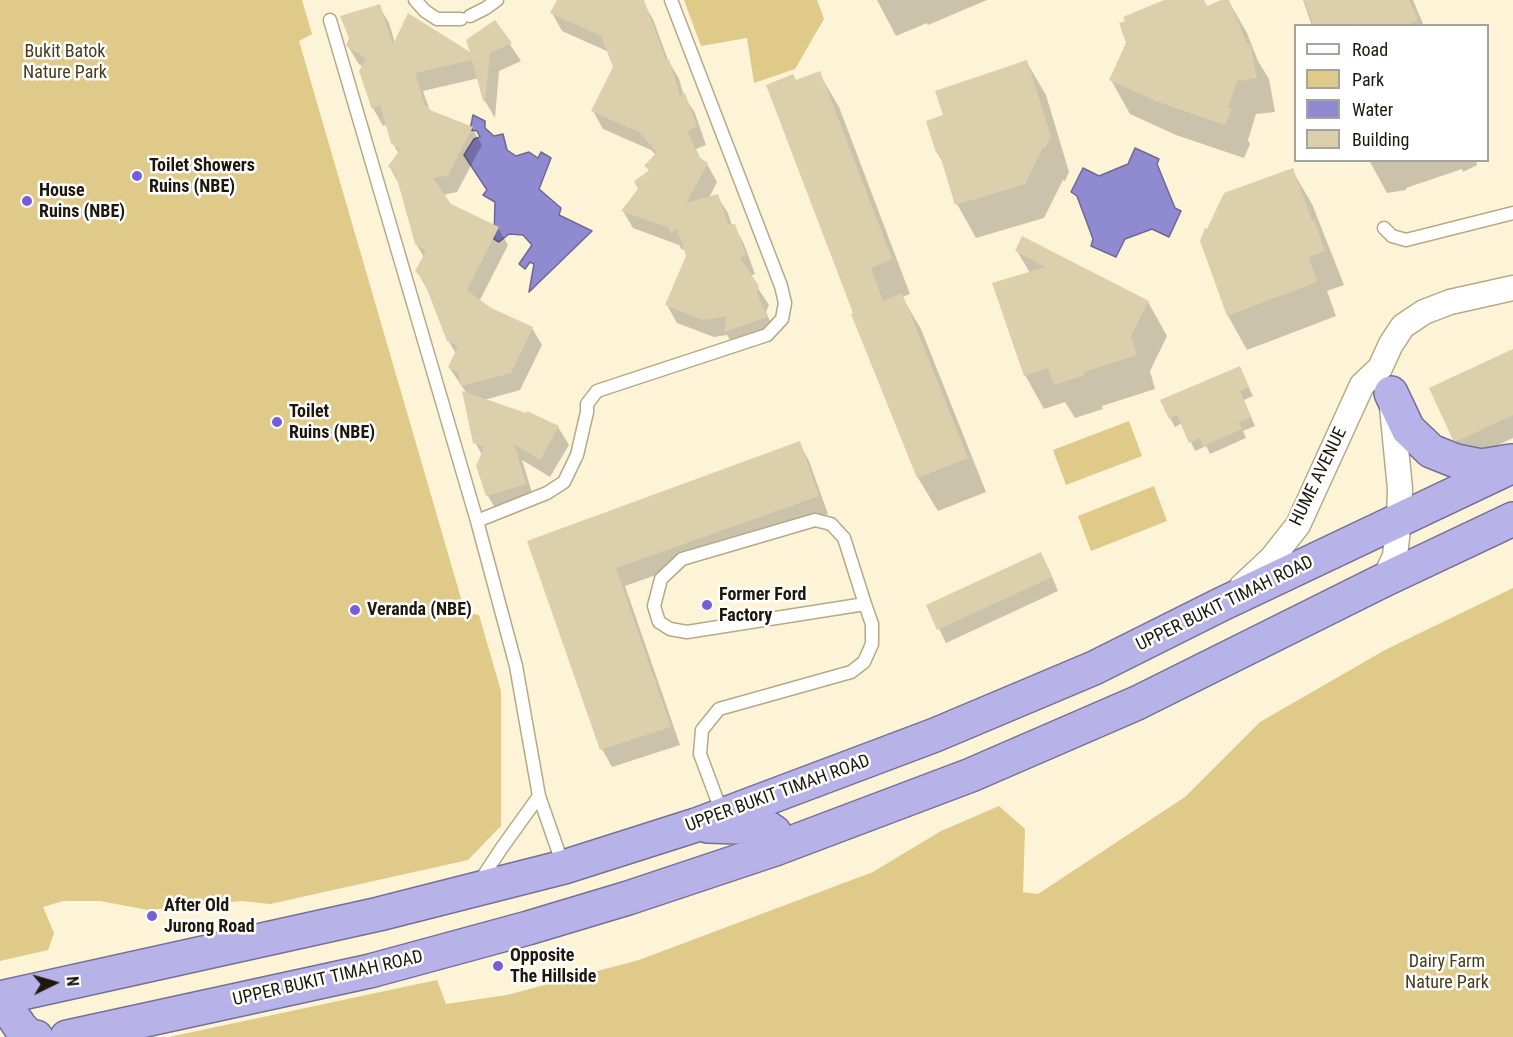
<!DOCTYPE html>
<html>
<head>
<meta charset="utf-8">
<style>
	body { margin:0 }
	#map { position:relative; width:1513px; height:1037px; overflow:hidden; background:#fdf3d6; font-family:"Roboto Condensed",sans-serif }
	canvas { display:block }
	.legend { position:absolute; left:1294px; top:24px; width:195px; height:138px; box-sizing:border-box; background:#fff; border:2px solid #a5a39d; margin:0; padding:8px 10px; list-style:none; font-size:18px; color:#1d180b }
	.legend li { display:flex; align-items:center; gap:12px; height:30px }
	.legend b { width:30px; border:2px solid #a5a39d }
	.north { position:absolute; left:24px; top:953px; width:60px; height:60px; -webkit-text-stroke:4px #fff; paint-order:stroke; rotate:85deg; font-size:16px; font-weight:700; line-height:24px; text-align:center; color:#1d180b }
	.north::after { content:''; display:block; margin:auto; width:21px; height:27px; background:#1d180b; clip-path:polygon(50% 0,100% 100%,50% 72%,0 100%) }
</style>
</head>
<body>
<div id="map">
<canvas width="1513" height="1037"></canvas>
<ul class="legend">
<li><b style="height:8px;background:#fff"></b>Road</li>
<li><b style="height:16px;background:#e0ca89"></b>Park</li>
<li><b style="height:16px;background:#908ad1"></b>Water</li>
<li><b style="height:16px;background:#dccfac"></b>Building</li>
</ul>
<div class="north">N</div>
</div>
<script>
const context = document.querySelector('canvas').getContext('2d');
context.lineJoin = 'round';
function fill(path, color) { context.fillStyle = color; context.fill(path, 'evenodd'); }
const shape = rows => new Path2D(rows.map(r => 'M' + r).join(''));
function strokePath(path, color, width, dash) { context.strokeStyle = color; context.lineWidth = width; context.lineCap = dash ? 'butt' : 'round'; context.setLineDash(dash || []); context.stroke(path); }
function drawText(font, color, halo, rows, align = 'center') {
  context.font = font + ' "Roboto Condensed",sans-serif'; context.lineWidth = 5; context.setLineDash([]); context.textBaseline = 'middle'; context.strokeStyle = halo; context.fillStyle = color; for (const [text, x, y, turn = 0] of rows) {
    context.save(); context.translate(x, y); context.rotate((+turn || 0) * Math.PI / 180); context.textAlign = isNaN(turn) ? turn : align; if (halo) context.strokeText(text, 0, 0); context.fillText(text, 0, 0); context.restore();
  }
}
fill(shape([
	[0,0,302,0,312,34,299,41,465,612,479,615,501,691,501,826,468,860,270,904,241,901,148,910,100,901,63,901,43,907,54,933,48,950,0,961],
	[684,0,817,0,824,19,795,69,754,83,747,38,701,46],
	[1129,421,1142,456,1066,485,1053,450],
	[1154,486,1167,521,1091,551,1078,516],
	[1513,588,1513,1037,169,1037,437,980,446,1004,507,995,639,960,873,872,941,831,999,806,1025,829,1023,892,1038,894,1185,797,1260,722,1385,650]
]), '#e0ca89');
const water = shape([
	[473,115,485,121,485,128,494,136,503,134,507,150,516,156,529,152,538,158,541,152,551,158,539,189,561,208,559,215,592,231,529,292,534,264,530,262,525,269,519,264,532,245,523,235,509,234,499,242,494,239,495,202,483,195,487,190,464,155,474,139,480,137,477,131,470,130,473,115],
	[1135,148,1159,159,1157,164,1175,208,1181,211,1169,237,1152,229,1125,239,1116,257,1091,246,1093,239,1077,196,1071,192,1083,168,1099,176,1128,164,1135,148]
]);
fill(water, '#908ad1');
strokePath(water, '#6e6896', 1.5);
fill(shape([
	[559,0,642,1,653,19,668,60,679,79,684,96,695,113,706,145,696,149,701,160,707,164,717,182,709,198,717,196,728,213,732,226,734,226,744,244,755,274,750,276,769,305,766,312,776,335,735,349,727,335,714,337,677,323,667,305,688,256,685,248,682,250,679,245,633,228,623,211,640,189,650,172,646,166,656,155,651,150,603,129,593,111,615,67,609,52,562,31,552,13],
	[877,0,987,0,928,25,927,23,896,36],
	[1168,0,1203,0,1208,7,1228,0,1247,33,1258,61,1269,79,1275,112,1256,114,1248,140,1250,144,1244,158,1176,135,1130,114,1111,80],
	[1303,0,1413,0,1424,26,1312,26],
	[379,6,389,23,395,43,472,56,495,22,521,61,499,71,495,118,485,101,479,78,423,91,430,111,472,128,482,145,457,192,443,195,450,205,498,228,508,245,479,302,490,309,532,328,542,345,520,390,484,400,558,427,569,445,550,477,522,460,535,502,498,513,488,496,477,466,482,455,475,442,467,394,449,367,456,354,448,340,427,289,417,271,424,257,416,244,399,184,389,166,399,154,392,142,387,124,383,126,373,108,361,72,363,67,358,63,348,46],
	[1026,61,1046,95,1069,172,1065,181,1063,180,1044,218,976,238,957,204,944,165,937,152,944,116],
	[819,73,839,107,910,294,902,297,921,329,986,492,938,511,918,478,853,315,854,314,796,82],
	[1369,160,1479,160,1476,161,1477,165,1463,172,1462,169,1406,188,1406,190,1387,193],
	[1292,170,1312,204,1344,285,1327,291,1336,316,1247,350,1228,316,1201,241],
	[1017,251,1148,302,1167,336,1150,371,1155,389,1102,406,1103,409,1075,418,1065,402,1044,409,1025,375,1030,273],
	[1513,350,1513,438,1468,459,1465,457,1454,439],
	[1239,368,1253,396,1244,400,1255,426,1243,431,1246,438,1210,454,1206,446,1195,451,1182,423,1175,427,1170,418],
	[799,443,809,461,828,514,625,586,680,745,612,767,602,749,529,542],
	[1048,567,1058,591,946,643,928,606]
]), '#0003');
fill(shape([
	[557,0,644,0,666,60,669,59,680,96,685,93,697,127,687,131,699,157,708,163,686,203,718,194,728,224,735,224,746,255,740,258,759,286,757,293,767,317,724,332,727,316,703,320,665,305,686,256,677,229,671,233,668,227,621,211,638,189,634,181,650,170,644,166,657,152,639,132,591,111,613,67,601,36,550,13],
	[1164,0,1204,0,1207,6,1221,0,1229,0,1247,44,1250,44,1257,78,1237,81,1228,108,1232,109,1225,125,1156,101,1109,80,1126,43,1119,23,1125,21,1123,17],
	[1304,0,1409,0,1418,20,1405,26,1314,26],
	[380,4,393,45,408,13,470,52,466,40,495,20,512,43,490,53,485,101,483,101,472,60,415,73,425,106,428,106,430,110,473,127,448,175,433,178,451,204,499,227,467,290,491,308,533,327,511,373,461,386,458,372,448,367,458,346,447,341,423,279,415,271,426,251,415,244,396,175,388,166,400,150,391,143,380,105,372,109,359,71,366,58,346,46,349,38,340,16],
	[1027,60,1051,137,1045,148,1043,147,1025,184,955,205,939,152,936,153,926,121,943,115,935,91],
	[820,71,892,259,871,268,883,301,902,293,968,458,917,478,851,314,853,313,766,85,793,74,796,80],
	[1293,168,1312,221,1314,220,1325,251,1309,257,1317,282,1227,316,1200,241,1205,228,1207,229,1224,193],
	[1022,236,1149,301,1131,336,1137,355,1084,372,1085,375,1054,385,1048,368,1024,376,992,283,1045,267,1015,251],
	[1513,349,1513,415,1457,441,1453,440,1429,388],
	[1240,366,1249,387,1240,391,1251,417,1239,422,1242,429,1203,446,1200,438,1189,443,1177,415,1169,419,1160,400],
	[462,391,526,413,527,411,559,426,540,460,514,444,526,484,486,496,476,466,484,447,473,443],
	[800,441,819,496,616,568,671,727,600,750,527,541],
	[1041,552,1052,577,937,630,926,605]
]), '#dccfac');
const service = shape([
	[415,0,425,11,437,19,461,19],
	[470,16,486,8,497,0],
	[330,20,477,521,516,666,539,796,563,865],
	[1384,228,1392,236,1406,240,1513,213],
	[477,521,547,493,564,482,577,455,587,412,587,404,597,391,767,335,782,319,785,303,781,286,671,0],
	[722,813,700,754,702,730,719,709,851,672,864,662,872,644,872,624,865,604,844,538,831,524,815,520,682,559,661,579,654,606,659,622,670,629,687,632,865,604],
	[480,881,501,849,539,796]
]);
const minor = shape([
	[1384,580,1395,556,1399,519,1400,489,1392,407],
	[1242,586,1272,558,1298,525,1362,385,1380,368,1391,344,1403,326,1424,312,1450,302,1513,288]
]);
const trunk = shape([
	[1391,393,1408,429,1431,451,1456,461,1481,466,1511,461],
	[708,826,768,828,774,832,775,849],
	[6,997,10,1012,21,1028,29,1036,36,1037],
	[0,998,379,914,564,867,696,825,935,735,1094,668,1222,604,1513,466],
	[67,1037,370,971,528,928,628,898,775,849,971,775,1137,703,1384,580,1513,519]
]);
strokePath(service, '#b5a986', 15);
strokePath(minor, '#b5a986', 27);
strokePath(trunk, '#757097', 36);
strokePath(service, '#fff', 12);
strokePath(minor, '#fff', 24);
strokePath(trunk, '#b7b3e8', 33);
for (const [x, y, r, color] of [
	[137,176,6,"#745fd9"],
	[27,201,6,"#745fd9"],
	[277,422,6,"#745fd9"],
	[707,605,6,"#745fd9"],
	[355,610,6,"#745fd9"],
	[152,916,6,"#745fd9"],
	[498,966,6,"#745fd9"]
]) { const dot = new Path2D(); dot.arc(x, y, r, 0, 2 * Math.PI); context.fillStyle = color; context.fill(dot); strokePath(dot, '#fff', 2); }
drawText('18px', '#473c19', '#fff', [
	["Bukit Batok",65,52],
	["Nature Park",65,73],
	["Dairy Farm",1447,962],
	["Nature Park",1447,983]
]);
drawText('bold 18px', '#1d180b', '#fff', [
	["Toilet Showers",149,166],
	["Ruins (NBE)",149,187],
	["House",39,191],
	["Ruins (NBE)",39,212],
	["Toilet",289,412],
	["Ruins (NBE)",289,433],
	["Former Ford",719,595],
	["Factory",719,616],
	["Veranda (NBE)",367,610],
	["After Old",164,906],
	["Jurong Road",164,927],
	["Opposite",510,956],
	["The Hillside",510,977]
], 'left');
drawText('18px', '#1d180b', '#fff', [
	["HUME AVENUE",1319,477,-64],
	["UPPER BUKIT TIMAH ROAD",1225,604,-26],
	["UPPER BUKIT TIMAH ROAD",778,794,-20],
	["UPPER BUKIT TIMAH ROAD",328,979,-13]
]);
</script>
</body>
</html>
